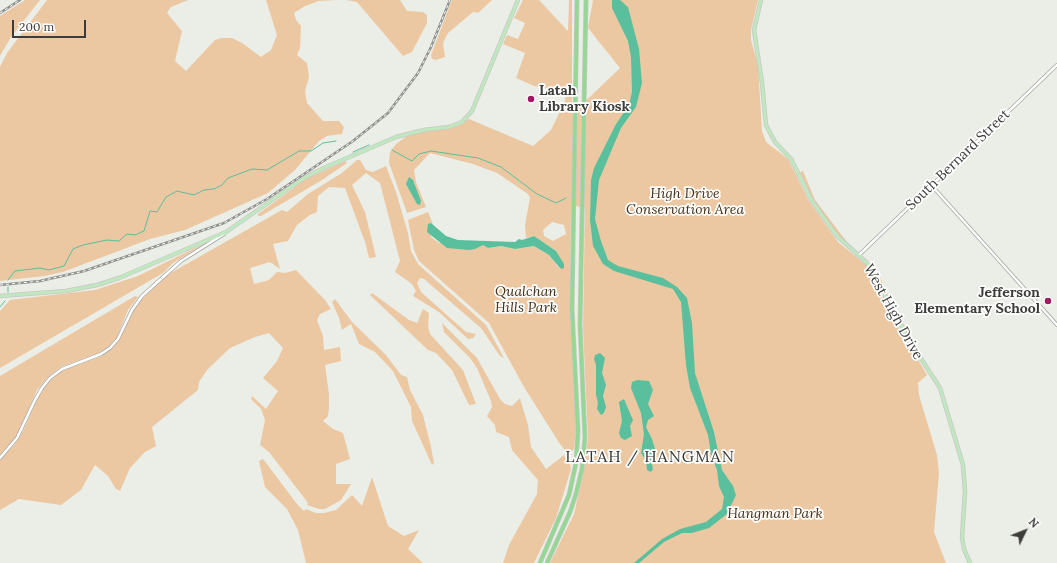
<!DOCTYPE html>
<html>
<head>
<meta charset="utf-8">
<style>
	body { margin:0 }
	#map { position:relative; width:1057px; height:563px; overflow:hidden; background:#ebede7; font-family:Lora,serif }
	canvas { display:block }
	.north { position:absolute; left:1005px; top:511px; width:40px; height:40px; -webkit-text-stroke:3px #fff; paint-order:stroke; rotate:47deg; font-size:11px; font-weight:700; line-height:16px; text-align:center; color:#3c3c3a }
	.north::after { content:''; display:block; margin:auto; width:14px; height:18px; background:#3c3c3a; clip-path:polygon(50% 0,100% 100%,50% 72%,0 100%) }
	.scale { position:absolute; left:12px; top:20px; width:74px; height:18px; box-sizing:border-box; border:2px solid #3c3c3a; border-top:0; padding-left:5px; font-size:12px; line-height:14px; white-space:nowrap; color:#3c3c3a; -webkit-text-stroke:3px #fff; paint-order:stroke }
</style>
</head>
<body>
<div id="map">
<canvas width="1057" height="563"></canvas>
<div class="north">N</div>
<div class="scale">200 m</div>
</div>
<script>
const context = document.querySelector('canvas').getContext('2d');
context.lineJoin = 'round';
function fill(path, color) { context.fillStyle = color; context.fill(path, 'evenodd'); }
const shape = rows => new Path2D(rows.map(r => 'M' + r).join(''));
function strokePath(path, color, width, dash) { context.strokeStyle = color; context.lineWidth = width; context.lineCap = dash ? 'butt' : 'round'; context.setLineDash(dash || []); context.stroke(path); }
function drawText(font, color, halo, rows, align = 'center') {
  context.font = font + ' Lora,serif'; context.lineWidth = 3.5; context.setLineDash([]); context.textBaseline = 'middle'; context.strokeStyle = halo; context.fillStyle = color; for (const [text, x, y, turn = 0] of rows) {
    context.save(); context.translate(x, y); context.rotate((+turn || 0) * Math.PI / 180); context.textAlign = isNaN(turn) ? turn : align; if (halo) context.strokeText(text, 0, 0); context.fillText(text, 0, 0); context.restore();
  }
}
fill(shape([
	[25,0,40,0,11,37,0,56,0,16],
	[47,0,188,0,171,7,167,13,182,31,175,61,186,71,215,40,222,38,232,38,242,43,261,57,271,50,277,35,266,0,337,0,319,1,305,6,294,13,296,20,301,26,300,48,297,55,307,63,309,77,305,91,307,103,323,121,339,121,344,127,342,134,327,136,319,141,295,170,268,193,185,230,150,239,63,272,44,276,0,281,0,67,7,53],
	[346,0,400,0,407,11,423,12,427,15,427,23,412,52,403,56,357,2],
	[452,0,492,0,478,13,473,12,448,33,443,43,445,57,436,60,432,59,431,55],
	[523,0,539,0,568,31,569,0,572,0,572,114,620,68,588,28,593,0,758,0,751,30,751,40,758,65,762,131,766,142,788,159,809,201,838,242,866,265,897,324,927,375,918,383,919,395,937,455,939,473,934,532,946,563,550,563,574,514,584,470,588,438,583,327,585,209,571,204,570,307,576,431,574,449,570,453,566,452,558,441,524,387,489,323,419,261,414,250,408,220,428,212,433,224,431,223,431,237,439,243,483,245,488,248,501,246,515,249,534,246,549,255,559,268,556,251,534,236,526,238,525,225,530,198,528,194,497,173,473,164,430,153,414,170,416,182,426,207,407,213,389,163,390,152,396,144,407,136,421,132,454,127,469,119,533,146,551,130,565,101,566,91,534,86,516,78,525,53,503,44,507,35,518,39,525,23,514,18],
	[552,222,564,225,566,234,553,241,544,236,543,230],
	[357,160,360,160,366,170,373,172,386,166,396,192,408,233,411,251,418,264,486,325,504,358,500,356,481,328,424,279,420,278,417,283,421,292,466,332,476,334,473,338,468,339,439,312,413,296,416,291,412,284,395,272,400,261,380,183,366,173,352,185,365,212,376,257,369,258,365,242,345,188,329,187,318,196,317,212,310,215,297,225,288,241,273,244,280,269,270,262,250,268,254,284,269,280,277,272,285,273,296,270,325,300,331,309,320,314,317,320,323,336,324,350,340,347,341,361,325,365,329,394,329,408,328,416,323,421,333,429,343,433,350,459,336,464,336,484,351,484,341,500,325,509,319,509,307,505,308,503,269,452,260,445,265,420,261,409,251,399,252,396,266,409,278,391,263,378,277,361,283,348,269,333,255,337,230,348,207,370,199,382,198,390,152,427,156,446,145,452,130,468,120,491,116,489,108,476,95,465,81,490,61,505,19,499,0,510,0,460,16,443,23,431,40,393,48,382,59,372,99,357,110,349,119,339,137,304,167,275,282,210,287,212,308,194,342,173],
	[345,161,347,163,322,180,261,216,258,216,258,214,306,179],
	[803,171,815,200,847,242,857,250,838,235,818,207,811,196,800,172],
	[207,242,173,263,163,273,0,368,0,311,10,300,95,290,138,276],
	[870,263,873,263,877,270,891,302,928,366,885,294],
	[372,293,409,320,417,323,423,309,429,313,428,326,430,334,463,370,476,404,469,405,452,370,436,353,428,350,370,295],
	[135,296,138,297,128,310,117,337,109,346,99,353,61,367,48,377,37,390,18,433,10,446,0,456,0,376],
	[335,299,352,322,386,355,401,375,407,377,410,390,423,415,431,447,434,463,432,465,412,421,411,407,393,371,375,352,359,344,351,324,342,330,339,318,332,302],
	[442,323,477,358,500,399,505,404,512,406,520,398,528,425,531,447,546,469,564,455,570,463,571,469,556,518,534,563,503,563,509,545,537,494,538,480,512,450,509,437,496,432,495,425,487,416,492,407,491,401,477,368,470,358,444,332],
	[263,459,297,504,304,511,306,509,316,513,324,513,336,510,352,495,362,506,372,477,388,526,404,536,419,530,408,549,423,563,306,563,298,530,287,509,265,487,259,461]
]), '#ecc8a2');
fill(shape([
	[612,0,620,0,628,7,639,49,642,83,636,107,621,128,599,180,595,219,601,241,608,260,618,266,663,278,677,287,687,298,692,323,695,373,714,432,722,470,733,486,736,495,727,514,709,528,692,533,682,533,664,542,639,563,634,563,662,539,680,529,706,522,722,509,724,497,719,486,717,470,711,454,708,435,690,388,686,365,681,302,673,289,614,271,603,264,593,246,590,220,591,180,594,168,616,124,629,105,632,92,631,57,628,41,612,8],
	[409,177,413,180,421,201,420,205,417,204,406,184],
	[431,223,446,236,458,240,515,242,519,239,522,240,534,236,556,251,564,264,564,268,562,269,559,267,549,255,534,246,515,249,501,246,488,248,483,245,475,249,469,250,447,248,427,232,428,224],
	[600,353,605,358,602,373,606,385,603,396,606,407,604,413,601,415,597,409,598,403,596,395,596,365,594,359,595,355],
	[637,380,649,381,653,390,648,404,654,416,648,420,646,427,652,439,655,449,651,459,653,469,651,472,647,470,646,461,641,453,644,434,641,413,631,388,632,382],
	[624,399,633,420,630,426,632,436,625,440,621,438,619,433,622,421,619,402]
]), '#5abf9d');
strokePath(shape([
	[392,150,412,161,419,154,431,151,478,158,501,167,537,194,556,203,566,198],
	[353,152,369,145],
	[8,280,15,271,40,268,49,270,64,266,73,249,83,245,107,240,119,241,127,234,135,235,144,231,150,211,157,212,166,197,177,191,194,195,204,190,214,189,222,185,228,178,252,169,267,170,299,151,311,151,323,143,336,141],
	[8,292,8,287],
	[0,307,5,301]
]), '#5abf9d', 1);
const minor = shape([
	[932,186,1057,325],
	[859,255,1057,65],
	[0,458,17,438,35,400,42,388,50,378,62,369,101,354,110,348,118,339,132,310,142,296,181,261,224,234]
]);
const major = shape([
	[761,0,754,30,762,83,766,125,775,142,791,159,812,201,837,236,867,263,909,340,940,388,963,465,965,491,962,537,964,549,970,563],
	[0,296,66,291,97,285,119,278,226,232,304,178,326,167,396,137,424,130,449,127,462,122,472,111,518,0]
]);
const highway = shape([
	[540,563,569,495,576,463,578,431,572,308,577,0],
	[547,563,570,512,576,494,582,469,585,438,580,325,586,0]
]);
strokePath(minor, '#a4a6a1', 4);
strokePath(major, '#c8c8c8', 4.5);
strokePath(highway, '#c8c8c8', 5);
strokePath(minor, '#fff', 2.5);
strokePath(major, '#bfe8be', 3);
strokePath(highway, '#94d893', 3.5);
const rail = shape([
	[0,13,20,0],
	[0,285,40,281,84,271,224,223,267,199,353,141,388,113,418,73,431,47,450,0]
]);
strokePath(rail, '#91928e', 2.5);
strokePath(rail, '#fff', 1, [3]);
for (const [x, y, r, color] of [
	[531,99,4,"#a11863"],
	[1048,301,4,"#a11863"]
]) { const dot = new Path2D(); dot.arc(x, y, r, 0, 2 * Math.PI); context.fillStyle = color; context.fill(dot); strokePath(dot, '#fff', 1.5); }
drawText('bold 14px', '#3c3c3a', '#fff', [
	["Latah",539,91],
	["Library Kiosk",539,107],
	["Jefferson",1040,293,"right"],
	["Elementary School",1040,309,"right"]
], 'left');
drawText('14px', '#3c3c3a', '#fff', [
	["South Bernard Street",958,160,-44],
	["West High Drive",893,312,61]
]);
drawText('italic 14px', '#472f12', '#fff', [
	["High Drive",685,194],
	["Conservation Area",685,210],
	["Qualchan",526,292],
	["Hills Park",526,308],
	["Hangman Park",775,514]
]);
context.letterSpacing = '1px';
drawText('16px', '#363733', '#fff', [
	["LATAH / HANGMAN",650,457]
]);
context.letterSpacing = '0px';
</script>
</body>
</html>
